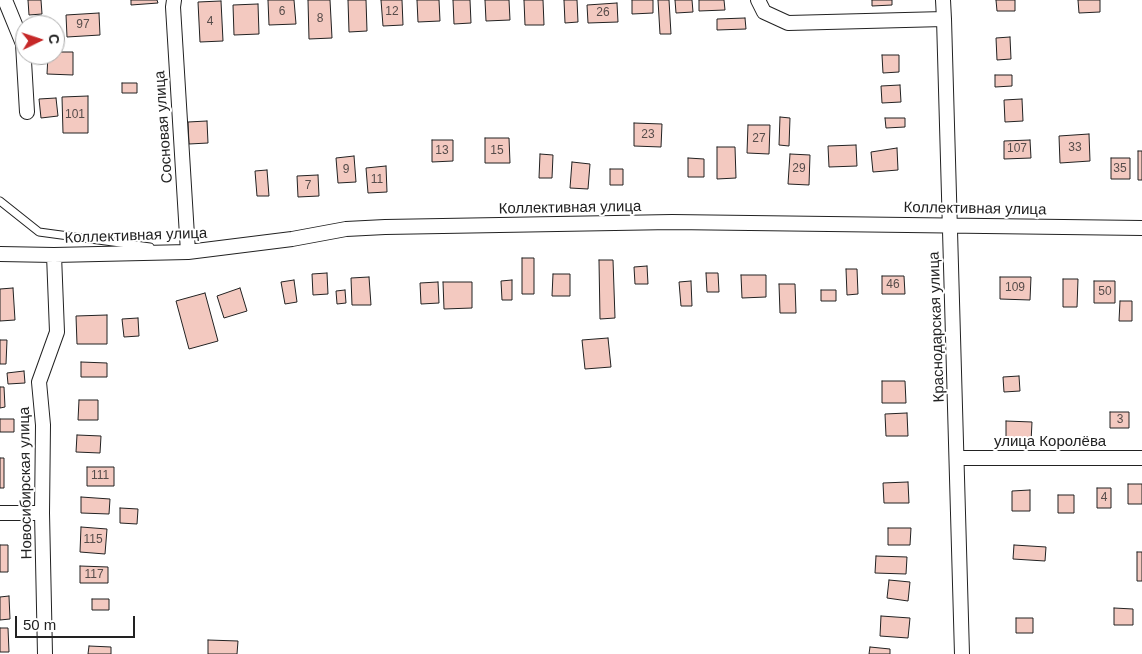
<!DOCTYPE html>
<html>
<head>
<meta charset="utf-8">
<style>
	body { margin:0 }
	#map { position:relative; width:1142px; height:654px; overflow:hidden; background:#fff; font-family:Helvetica,sans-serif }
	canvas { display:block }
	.north { position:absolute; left:15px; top:15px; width:50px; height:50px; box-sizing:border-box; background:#fff; border:1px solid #a7a7a7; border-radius:50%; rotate:86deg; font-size:14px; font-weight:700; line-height:20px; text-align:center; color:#222 }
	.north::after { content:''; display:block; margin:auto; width:18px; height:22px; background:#c62828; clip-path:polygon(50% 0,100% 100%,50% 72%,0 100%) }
	.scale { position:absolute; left:15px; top:616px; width:120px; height:22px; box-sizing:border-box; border:2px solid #222; border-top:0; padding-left:6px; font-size:15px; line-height:18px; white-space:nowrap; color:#222; -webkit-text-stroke:4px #fff; paint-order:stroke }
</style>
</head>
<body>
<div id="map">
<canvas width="1142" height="654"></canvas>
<div class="north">С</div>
<div class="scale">50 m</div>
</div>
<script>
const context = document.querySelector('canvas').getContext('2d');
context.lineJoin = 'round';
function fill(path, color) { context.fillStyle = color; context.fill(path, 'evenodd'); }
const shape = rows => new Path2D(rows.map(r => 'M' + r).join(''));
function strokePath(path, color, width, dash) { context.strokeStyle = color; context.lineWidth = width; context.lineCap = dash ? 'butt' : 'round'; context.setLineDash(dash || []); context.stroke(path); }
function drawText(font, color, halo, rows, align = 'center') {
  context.font = font + ' Helvetica,sans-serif'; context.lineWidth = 4; context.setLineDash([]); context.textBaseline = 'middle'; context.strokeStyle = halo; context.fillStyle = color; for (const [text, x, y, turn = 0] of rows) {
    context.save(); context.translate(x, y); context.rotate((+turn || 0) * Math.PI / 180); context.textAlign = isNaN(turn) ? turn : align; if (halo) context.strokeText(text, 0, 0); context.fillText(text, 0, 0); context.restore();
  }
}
const building = shape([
	[28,0,41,0,42,14,29,15,28,0],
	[131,0,157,0,158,3,131,5,131,0],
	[268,0,294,0,296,24,269,25,268,0],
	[308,0,330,0,332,38,309,39,308,0],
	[348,0,366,0,367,31,349,32,348,0],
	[381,0,402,0,403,25,383,26,381,0],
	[417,0,439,0,440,21,418,22,417,0],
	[453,0,470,0,471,23,454,24,453,0],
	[485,0,509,0,510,20,486,21,485,0],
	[524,0,543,0,544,25,525,25,524,0],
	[564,0,577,0,578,22,565,23,564,0],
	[632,0,653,0,653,13,632,14,632,0],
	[658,0,669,0,671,34,660,34,658,0],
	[675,0,692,0,693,12,676,13,675,0],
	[699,0,724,0,725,10,699,11,699,0],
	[872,0,892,0,892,5,872,6,872,0],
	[996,0,1015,0,1015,11,997,11,996,0],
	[1078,0,1100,0,1100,12,1079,13,1078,0],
	[221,1,223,41,200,42,198,2,221,1],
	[617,3,618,22,588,23,587,5,617,3],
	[258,4,259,34,234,35,233,5,258,4],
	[99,13,100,35,67,37,66,15,99,13],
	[745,18,746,29,717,30,717,19,745,18],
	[1010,37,1011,59,997,60,996,38,1010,37],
	[55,52,73,52,73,75,47,74,48,55,55,55,55,52],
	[882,55,899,55,899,72,883,73,882,55],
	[995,75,1012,75,1012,86,995,87,995,75],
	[122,83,137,83,137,93,122,93,122,83],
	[900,85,901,102,882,103,881,86,900,85],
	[88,96,88,133,63,133,62,97,88,96],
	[56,98,58,116,41,118,39,99,56,98],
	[1022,99,1023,121,1005,122,1004,100,1022,99],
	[780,117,790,118,789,146,779,145,780,117],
	[885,118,905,118,905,127,886,128,885,118],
	[207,121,208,143,189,144,188,122,207,121],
	[634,123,662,124,661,147,634,146,634,123],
	[748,125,770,125,769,154,747,153,748,125],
	[1089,134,1090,161,1060,163,1059,136,1089,134],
	[485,138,509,138,510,163,485,163,485,138],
	[432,140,453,140,453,161,432,162,432,140],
	[1030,140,1031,158,1004,159,1004,141,1030,140],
	[856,145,857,166,829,167,828,146,856,145],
	[717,147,735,147,736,178,717,179,717,147],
	[897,148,898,170,873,172,871,152,897,148],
	[1138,151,1142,151,1142,180,1138,180,1138,151],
	[540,154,553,155,552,178,539,178,540,154],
	[790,154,810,155,809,185,788,184,790,154],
	[354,156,356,182,338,183,336,158,354,156],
	[688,158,704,159,704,177,688,177,688,158],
	[1111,158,1130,158,1130,179,1111,179,1111,158],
	[572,162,590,164,588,189,570,188,572,162],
	[386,166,387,192,368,193,366,168,386,166],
	[610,169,623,169,623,185,610,185,610,169],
	[267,170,269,196,257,196,255,171,267,170],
	[318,175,319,196,298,197,297,176,318,175],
	[522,258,534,258,534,294,522,294,522,258],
	[599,260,613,260,615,318,600,319,599,260],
	[647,266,648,284,635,284,634,267,647,266],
	[846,269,857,269,858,294,847,295,846,269],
	[327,273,328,294,313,295,312,274,327,273],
	[706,273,718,273,719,292,707,292,706,273],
	[553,274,570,274,570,296,552,296,553,274],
	[741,275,766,275,766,297,742,298,741,275],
	[882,276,904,276,905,294,882,294,882,276],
	[369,277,371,305,352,305,351,278,369,277],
	[1000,277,1031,277,1030,300,1000,299,1000,277],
	[1063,279,1078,279,1077,307,1063,307,1063,279],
	[294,280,297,302,285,304,281,282,294,280],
	[512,280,512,300,502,300,501,281,512,280],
	[691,281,692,306,681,306,679,282,691,281],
	[1094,281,1115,281,1115,303,1094,303,1094,281],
	[438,282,439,303,421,304,420,283,438,282],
	[443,282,472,282,472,308,444,309,443,282],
	[779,284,795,284,796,313,780,313,779,284],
	[13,288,15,320,0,321,0,289,13,288],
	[240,288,247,311,224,318,217,296,240,288],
	[345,290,346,303,337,304,336,291,345,290],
	[821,290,836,290,836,301,821,301,821,290],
	[205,293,218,341,189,349,176,301,205,293],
	[1120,301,1132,301,1132,321,1119,321,1120,301],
	[107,315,107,344,77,344,76,316,107,315],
	[138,318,139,336,124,337,122,319,138,318],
	[608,338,611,367,585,369,582,340,608,338],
	[0,340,7,340,6,364,0,364,0,340],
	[81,362,107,363,107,377,81,377,81,362],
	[24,371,25,383,8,384,7,373,24,371],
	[1019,376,1020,391,1004,392,1003,377,1019,376],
	[882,381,905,381,906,403,882,403,882,381],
	[0,387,4,387,5,407,0,408,0,387],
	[79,400,98,400,98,420,78,420,79,400],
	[1110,412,1129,412,1129,428,1110,428,1110,412],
	[907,413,908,436,886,436,885,414,907,413],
	[0,419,14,419,14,432,0,432,0,419],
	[1006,421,1032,422,1031,442,1006,441,1006,421],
	[77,435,101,436,100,453,76,452,77,435],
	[0,458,4,458,4,488,0,488,0,458],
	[87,467,114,467,114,486,87,486,87,467],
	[908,482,909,503,884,503,883,483,908,482],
	[1128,484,1142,484,1142,504,1128,504,1128,484],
	[1097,488,1111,488,1111,508,1097,508,1097,488],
	[1030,490,1030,511,1012,511,1012,491,1030,490],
	[1058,495,1074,495,1074,513,1058,513,1058,495],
	[81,497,110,499,109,514,81,513,81,497],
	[120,508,138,509,137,524,120,523,120,508],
	[81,527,107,529,105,554,80,552,81,527],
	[888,528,911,528,910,545,888,545,888,528],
	[0,545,8,545,8,572,0,572,0,545],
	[1014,545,1046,547,1045,561,1013,559,1014,545],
	[1137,552,1142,552,1142,581,1137,581,1137,552],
	[876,556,907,557,906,574,875,573,876,556],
	[80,566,108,567,108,583,80,583,80,566],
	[889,580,910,582,908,601,887,598,889,580],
	[9,596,10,619,0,620,0,597,9,596],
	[92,599,109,599,109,610,92,610,92,599],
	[1114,608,1133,609,1133,625,1114,625,1114,608],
	[881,616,910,618,908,638,880,636,881,616],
	[1016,618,1033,618,1033,633,1016,633,1016,618],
	[0,628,8,628,9,652,0,652,0,628],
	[208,640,238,641,237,654,208,654,208,640],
	[89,646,111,647,111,654,88,654,89,646],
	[870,647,890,649,890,654,869,654,870,647]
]);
fill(building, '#f3c9c0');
strokePath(building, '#222', 1);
const lane = shape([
	[0,201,39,232,150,247]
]);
const street = shape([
	[5,0,23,44,27,112],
	[174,0,173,7,188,252],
	[758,0,764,12,788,23,944,19],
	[943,0,944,19,962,654],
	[0,254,54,255,188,252,292,239,346,229,385,227,672,222,1142,228],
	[957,458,1142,458],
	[0,513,42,513],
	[45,654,42,513,43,425,39,382,57,332,54,255]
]);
strokePath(lane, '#222', 9);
strokePath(street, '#222', 16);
strokePath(lane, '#fff', 7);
strokePath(street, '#fff', 14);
drawText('12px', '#564c4a', null, [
	["6",282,12],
	["12",392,12],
	["26",603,13],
	["8",320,19],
	["4",210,22],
	["97",83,25],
	["101",75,115],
	["23",648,135],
	["27",759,139],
	["33",1075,148],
	["107",1017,149],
	["13",442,151],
	["15",497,151],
	["29",799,169],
	["35",1120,169],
	["9",346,170],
	["11",377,180],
	["7",308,186],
	["46",893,285],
	["109",1015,288],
	["50",1105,292],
	["3",1120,420],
	["111",100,476],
	["4",1104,498],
	["115",93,540],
	["117",94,575]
]);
drawText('15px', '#222', '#fff', [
	["Сосновая улица",164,127,-94],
	["Коллективная улица",570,208,-1],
	["Коллективная улица",975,209,1],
	["Коллективная улица",136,236,-2],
	["Краснодарская улица",937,327,-92],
	["улица Королёва",1050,442],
	["Новосибирская улица",26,483,-91]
]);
</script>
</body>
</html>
